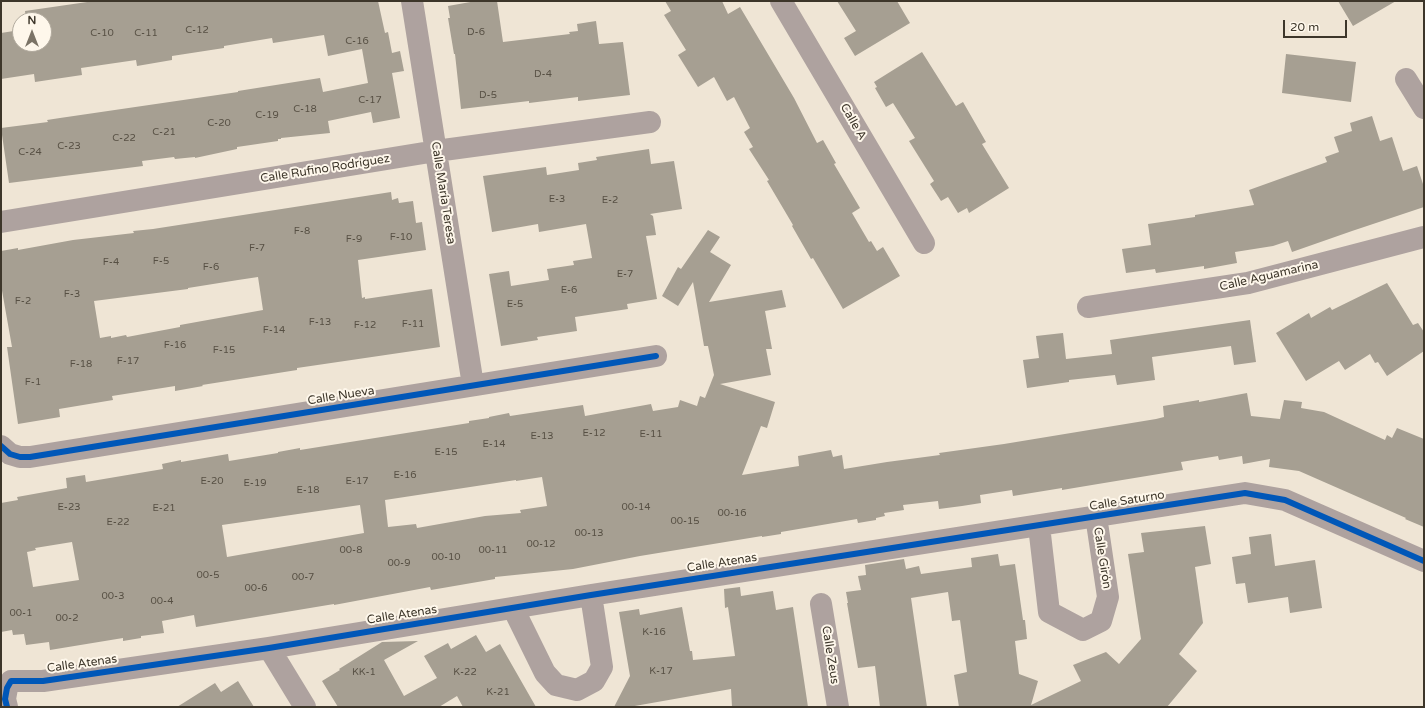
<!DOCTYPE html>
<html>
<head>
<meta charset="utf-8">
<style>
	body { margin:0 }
	#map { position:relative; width:1425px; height:708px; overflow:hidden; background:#efe5d5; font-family:"Varela Round",sans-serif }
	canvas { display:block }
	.frame { position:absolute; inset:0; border:2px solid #3d362a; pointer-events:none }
	.north { position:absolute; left:12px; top:12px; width:40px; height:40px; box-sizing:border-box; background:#fef7eb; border:1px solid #b1aa9e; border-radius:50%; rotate:0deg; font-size:11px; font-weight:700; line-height:16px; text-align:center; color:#3d362a }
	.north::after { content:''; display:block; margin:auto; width:14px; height:18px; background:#7b7366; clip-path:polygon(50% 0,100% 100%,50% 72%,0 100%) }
	.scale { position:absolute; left:1283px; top:20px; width:64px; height:18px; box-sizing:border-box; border:2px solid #3d362a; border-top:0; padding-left:5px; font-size:12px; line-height:14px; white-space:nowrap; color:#3d362a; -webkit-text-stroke:3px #fef7eb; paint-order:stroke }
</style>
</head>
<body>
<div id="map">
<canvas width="1425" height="708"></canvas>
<div class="frame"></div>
<div class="north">N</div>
<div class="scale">20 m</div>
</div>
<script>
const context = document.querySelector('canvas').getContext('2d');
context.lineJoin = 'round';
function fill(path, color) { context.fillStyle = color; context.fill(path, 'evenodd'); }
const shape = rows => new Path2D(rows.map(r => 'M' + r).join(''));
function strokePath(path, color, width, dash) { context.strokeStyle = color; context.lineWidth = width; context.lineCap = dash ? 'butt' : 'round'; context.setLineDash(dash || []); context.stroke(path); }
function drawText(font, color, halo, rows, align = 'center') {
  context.font = font + ' "Varela Round",sans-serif'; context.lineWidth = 4; context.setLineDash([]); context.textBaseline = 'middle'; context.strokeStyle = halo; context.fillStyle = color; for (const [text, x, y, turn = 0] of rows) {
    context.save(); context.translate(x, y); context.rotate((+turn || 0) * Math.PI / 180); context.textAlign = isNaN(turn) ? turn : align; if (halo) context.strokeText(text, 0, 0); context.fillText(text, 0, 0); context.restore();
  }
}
fill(shape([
	[94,1,378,1,385,33,388,32,392,53,400,51,404,71,392,73,400,118,373,123,371,112,328,121,330,133,281,138,281,139,278,139,278,141,237,147,237,149,195,158,195,157,175,159,174,157,142,161,143,166,9,183,1,128,48,122,47,120,60,118,238,92,238,91,320,78,323,92,368,83,362,49,328,56,324,35,273,43,272,38,224,46,224,48,172,56,172,60,137,66,136,60,81,68,82,75,55,79,35,82,34,74,1,79,1,33,20,30,20,44,44,44,44,20,26,20,25,11],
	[476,1,497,1,503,42,570,34,569,32,578,31,577,24,596,21,599,44,623,42,630,95,578,101,578,97,529,103,529,101,461,109,455,54,454,54,448,18,450,18,448,6],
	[665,1,722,1,728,14,740,7,794,98,817,143,823,140,836,163,834,164,860,208,852,213,869,242,871,241,877,251,883,247,900,276,843,309,813,258,811,259,792,226,793,225,767,181,769,180,749,149,753,147,744,132,750,128,734,97,727,101,714,77,698,87,678,55,686,50,664,15,671,11],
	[837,1,897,1,910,23,855,56,844,38,856,31],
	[1338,1,1396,1,1353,26],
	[922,52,956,106,963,102,986,142,982,144,1009,188,969,213,967,208,958,213,948,197,941,201,930,184,934,181,909,141,915,138,893,103,886,107,875,88,877,87,874,82],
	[1286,54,1356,62,1351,102,1282,93],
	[1372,116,1380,141,1392,137,1403,171,1417,166,1424,187,1424,207,1352,231,1292,252,1288,241,1273,246,1235,252,1237,263,1204,269,1204,266,1156,273,1155,269,1126,273,1122,249,1151,245,1148,224,1195,217,1195,215,1254,205,1249,190,1327,162,1325,157,1339,152,1334,137,1352,131,1350,123],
	[649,149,651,164,674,161,682,209,650,214,653,216,656,235,646,236,657,299,627,304,628,309,575,317,577,331,537,337,538,340,501,346,489,274,509,271,511,286,549,280,547,269,574,265,573,261,592,258,586,224,539,232,538,224,492,232,483,176,546,167,547,175,579,170,578,163,597,160,596,157],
	[391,192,392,200,398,198,399,203,413,201,416,223,422,222,426,250,358,260,362,298,365,297,365,299,432,289,440,347,297,368,297,370,202,385,203,386,175,391,175,386,112,396,113,400,59,409,60,417,18,424,7,347,12,347,1,285,1,251,18,248,18,250,73,240,134,233,133,231,153,229],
	[258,277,263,310,180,325,180,327,127,337,126,335,111,338,111,336,100,338,94,301,188,289,188,288,238,280],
	[708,230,720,237,710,252,731,265,709,302,782,290,786,307,765,311,772,349,766,349,771,375,720,384,775,402,767,428,761,426,742,475,799,466,798,456,831,450,833,457,842,455,844,469,887,462,940,455,939,453,1004,444,1156,419,1164,417,1163,406,1199,400,1199,402,1247,393,1251,416,1280,419,1284,400,1302,402,1301,408,1324,412,1385,440,1387,435,1392,438,1397,428,1424,439,1424,527,1405,519,1406,518,1299,471,1269,467,1270,459,1243,464,1242,456,1219,460,1218,456,1181,462,1183,470,1098,484,1062,490,1062,488,1013,496,1012,490,980,495,981,503,962,506,939,509,938,501,903,505,904,510,884,513,885,516,876,518,876,520,858,523,857,519,781,532,781,534,762,537,762,536,640,556,573,569,495,577,495,579,431,590,430,587,334,605,334,604,196,627,194,615,162,621,164,633,141,636,141,638,123,641,123,638,50,650,49,642,26,645,24,634,13,635,12,630,1,632,1,503,18,500,17,497,67,488,66,478,85,475,86,482,163,469,162,464,181,460,181,462,228,454,229,461,278,453,278,452,300,448,300,450,469,423,469,421,489,418,489,417,509,413,510,416,583,405,585,416,651,404,653,411,678,407,680,400,697,406,700,396,705,398,714,375,708,346,704,346,693,282,678,306,662,296,678,267,681,269],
	[542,477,547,506,520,510,521,513,485,516,417,528,416,524,388,527,385,500,516,480,516,481],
	[360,505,364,533,227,557,222,525],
	[72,542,79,580,33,587,27,552,36,550,35,548],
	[1387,283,1413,325,1418,323,1424,332,1424,351,1387,376,1378,362,1375,363,1370,354,1345,370,1339,361,1306,381,1276,333,1309,313,1311,318,1330,307,1332,310],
	[1250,320,1256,362,1234,365,1231,346,1152,357,1155,380,1117,385,1115,375,1069,380,1069,382,1027,388,1023,360,1039,358,1036,336,1063,333,1066,359,1112,354,1110,340],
	[1205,526,1211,564,1195,567,1203,623,1179,654,1197,671,1167,707,959,707,954,675,967,672,960,620,952,621,948,592,911,598,927,707,880,707,875,666,858,668,847,603,848,603,846,592,861,590,858,576,866,575,865,565,904,559,906,569,919,566,921,574,972,567,971,558,998,554,1000,566,1015,564,1023,620,1025,620,1027,639,1015,641,1019,674,1038,681,1031,705,1081,681,1073,665,1106,652,1119,664,1141,639,1128,554,1144,552,1141,533],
	[1271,534,1275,566,1315,560,1322,608,1290,613,1288,597,1248,603,1245,583,1236,584,1232,557,1251,554,1249,537],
	[740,587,741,596,773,591,776,610,793,607,808,707,732,707,731,689,629,707,614,707,630,676,619,612,639,609,640,615,682,607,690,651,692,651,693,660,735,656,728,607,725,608,724,589],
	[476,635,486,652,500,644,536,707,463,707,457,696,439,707,338,707,322,681,340,670,339,669,382,642,418,641,384,660,404,696,437,678,424,656,448,643,451,649],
	[238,681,254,707,177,707,215,683,221,692]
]), '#a69f92');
strokePath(shape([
	[412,1,473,385],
	[781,1,924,243],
	[1406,79,1424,108],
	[1,222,436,151,650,122],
	[1088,307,1248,283,1424,237],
	[1,446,10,454,20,457,30,457,656,356],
	[1039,526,1049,612,1083,630,1101,621,1108,597,1096,516],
	[821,604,838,707],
	[513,608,545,673,556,685,577,690,594,681,602,667,591,595],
	[269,648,305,707],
	[7,707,5,699,7,688,11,681,43,681,269,648,591,595,1245,493,1285,500,1424,561]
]), '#aea29f', 22);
strokePath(shape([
	[1,446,10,454,20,457,30,457,656,356],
	[7,707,5,699,7,688,11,681,43,681,269,648,591,595,1245,493,1285,500,1424,561]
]), '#0057b8', 6);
drawText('10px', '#575044', null, [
	["C-12",197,30],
	["D-6",476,32],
	["C-10",102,33],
	["C-11",146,33],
	["C-16",357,41],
	["D-4",543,74],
	["D-5",488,95],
	["C-17",370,100],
	["C-18",305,109],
	["C-19",267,115],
	["C-20",219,123],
	["C-21",164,132],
	["C-22",124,138],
	["C-23",69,146],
	["C-24",30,152],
	["E-3",557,199],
	["E-2",610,200],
	["F-8",302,231],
	["F-10",401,237],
	["F-9",354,239],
	["F-7",257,248],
	["F-5",161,261],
	["F-4",111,262],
	["F-6",211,267],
	["E-7",625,274],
	["E-6",569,290],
	["F-3",72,294],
	["F-2",23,301],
	["E-5",515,304],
	["F-13",320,322],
	["F-11",413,324],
	["F-12",365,325],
	["F-14",274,330],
	["F-16",175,345],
	["F-15",224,350],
	["F-17",128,361],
	["F-18",81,364],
	["F-1",33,382],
	["E-12",594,433],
	["E-11",651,434],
	["E-13",542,436],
	["E-14",494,444],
	["E-15",446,452],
	["E-16",405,475],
	["E-20",212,481],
	["E-17",357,481],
	["E-19",255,483],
	["E-18",308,490],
	["E-23",69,507],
	["00-14",636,507],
	["E-21",164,508],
	["00-16",732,513],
	["00-15",685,521],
	["E-22",118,522],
	["00-13",589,533],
	["00-12",541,544],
	["00-8",351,550],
	["00-11",493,550],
	["00-10",446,557],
	["00-9",399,563],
	["00-5",208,575],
	["00-7",303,577],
	["00-6",256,588],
	["00-3",113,596],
	["00-4",162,601],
	["00-1",21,613],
	["00-2",67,618],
	["K-16",654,632],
	["K-17",661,671],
	["KK-1",364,672],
	["K-22",465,672],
	["K-21",498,692]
]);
drawText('12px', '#3d362a', '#fef7eb', [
	["Calle A",853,122,60],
	["Calle Rufino Rodríguez",325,169,-9],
	["Calle María Teresa",443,193,81],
	["Calle Aguamarina",1269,276,-13],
	["Calle Nueva",341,396,-9],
	["Calle Saturno",1127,501,-9],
	["Calle Girón",1102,558,81],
	["Calle Atenas",722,563,-9],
	["Calle Atenas",402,615,-9],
	["Calle Zeus",830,655,81],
	["Calle Atenas",82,664,-8]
]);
</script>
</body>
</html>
